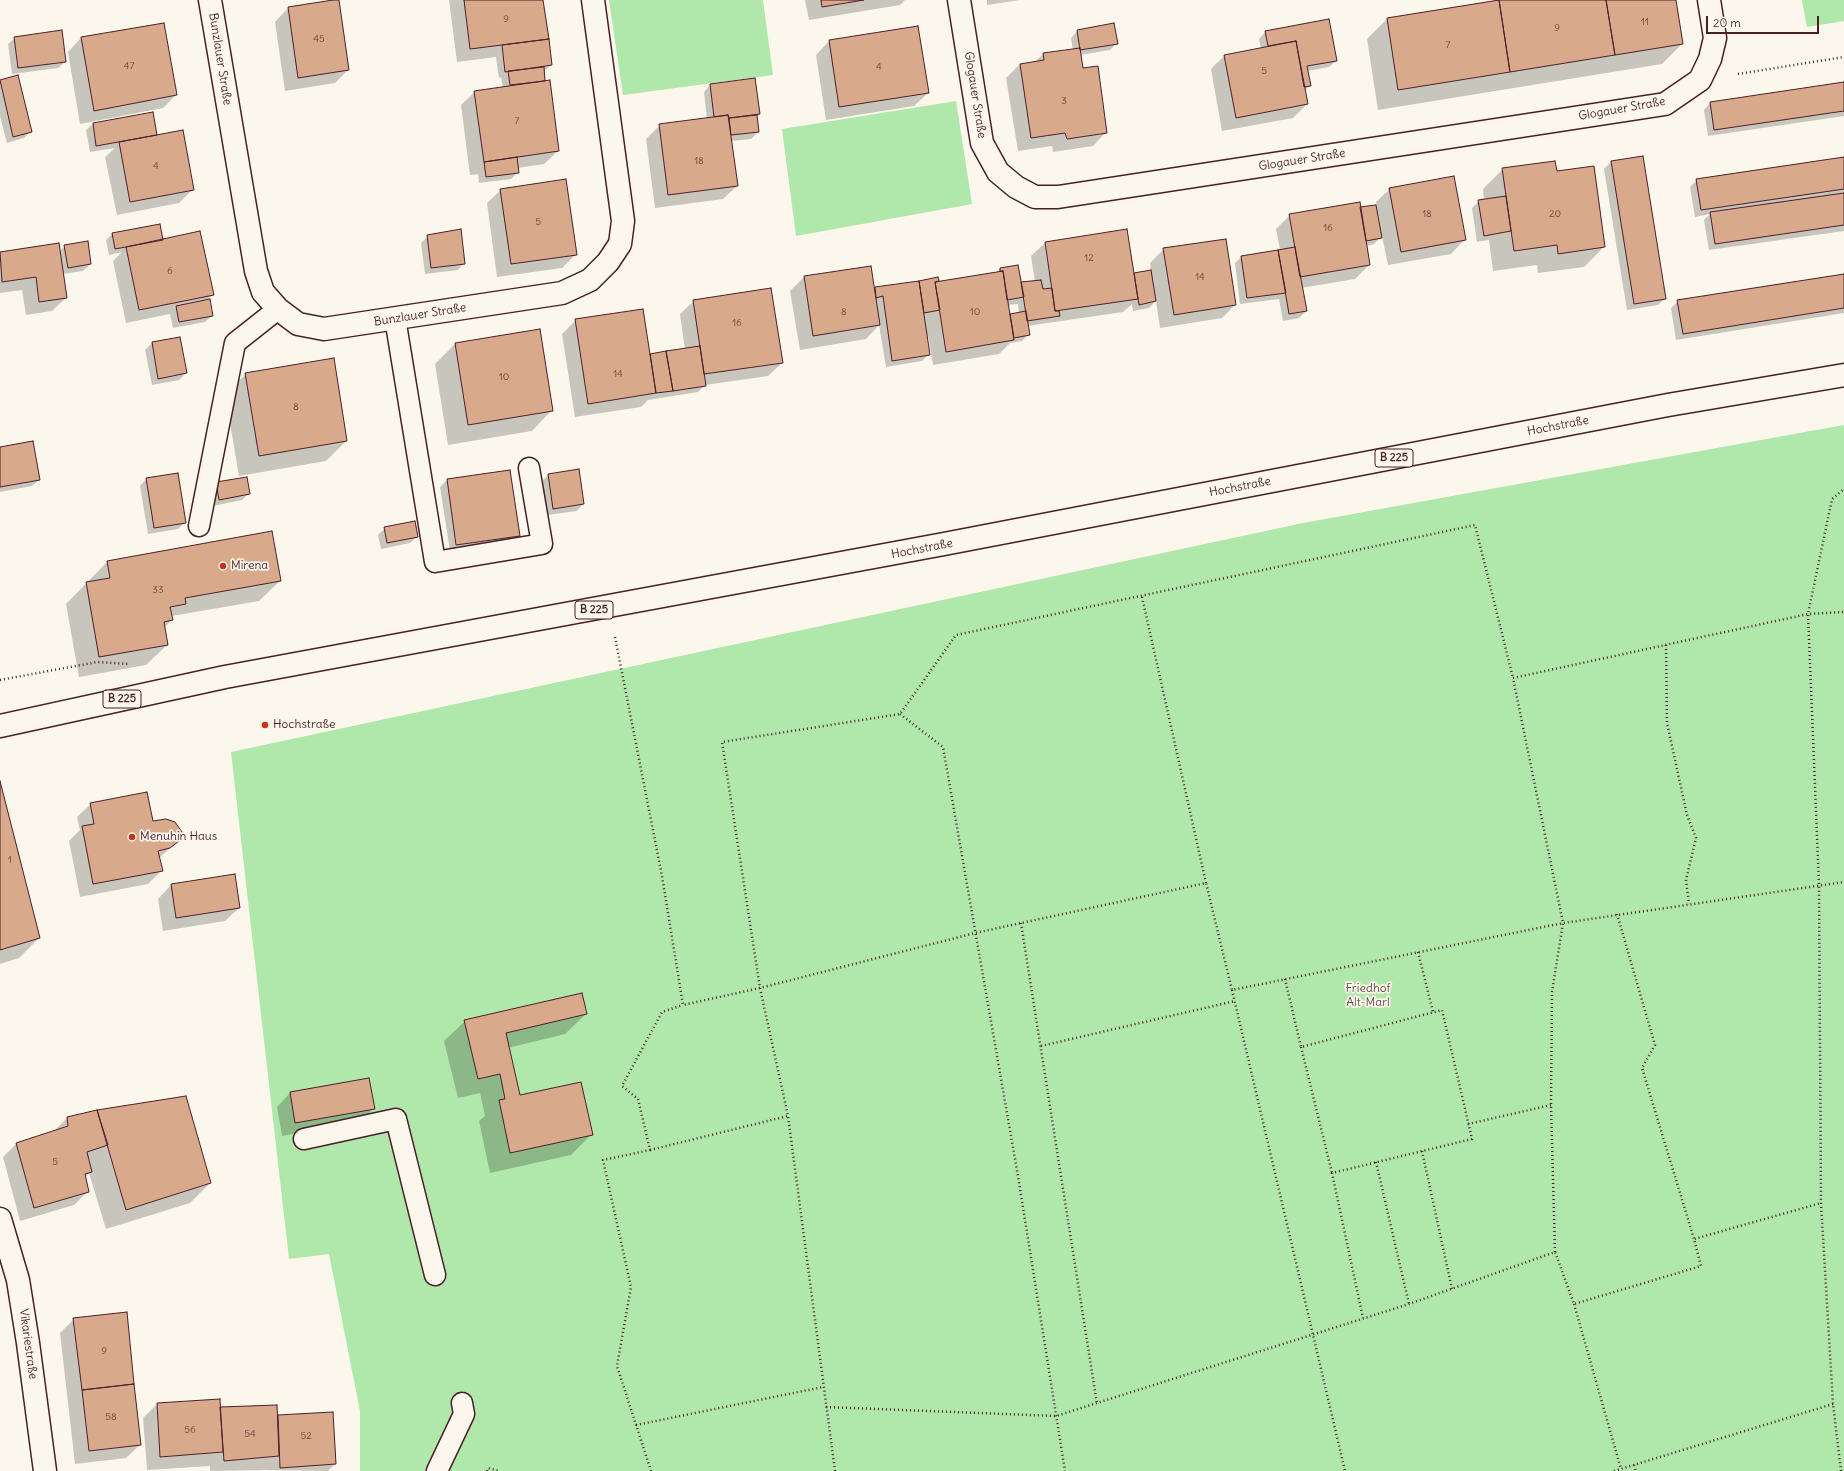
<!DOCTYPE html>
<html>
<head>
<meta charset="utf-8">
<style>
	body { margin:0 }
	#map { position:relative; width:1844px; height:1471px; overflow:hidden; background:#fbf7ec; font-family:Delius,sans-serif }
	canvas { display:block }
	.scale { position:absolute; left:1706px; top:16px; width:113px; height:18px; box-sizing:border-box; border:2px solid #4a1f2b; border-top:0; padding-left:5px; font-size:12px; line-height:14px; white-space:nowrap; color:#4a1f2b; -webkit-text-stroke:3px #fbf7ec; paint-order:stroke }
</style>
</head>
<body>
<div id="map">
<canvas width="1844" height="1471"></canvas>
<div class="scale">20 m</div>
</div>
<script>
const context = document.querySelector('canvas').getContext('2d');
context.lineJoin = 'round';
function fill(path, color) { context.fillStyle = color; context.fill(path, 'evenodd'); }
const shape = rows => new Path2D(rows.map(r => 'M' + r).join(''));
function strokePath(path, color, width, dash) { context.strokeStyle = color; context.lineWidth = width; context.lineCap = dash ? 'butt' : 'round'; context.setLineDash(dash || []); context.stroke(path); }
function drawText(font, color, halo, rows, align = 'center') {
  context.font = font + ' Delius,sans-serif'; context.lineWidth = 3.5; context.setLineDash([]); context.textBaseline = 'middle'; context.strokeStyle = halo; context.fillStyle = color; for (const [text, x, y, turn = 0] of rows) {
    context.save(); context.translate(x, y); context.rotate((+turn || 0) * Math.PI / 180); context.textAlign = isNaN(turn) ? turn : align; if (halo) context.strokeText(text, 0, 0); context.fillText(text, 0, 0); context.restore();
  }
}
fill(shape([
	[609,0,763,0,773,75,623,95],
	[1802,0,1844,0,1844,21,1807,27],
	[956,101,972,204,796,236,782,129],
	[1844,425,1844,1471,360,1471,360,1411,329,1254,289,1259,231,752,1303,523]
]), '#b0e7aa');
fill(shape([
	[449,0,542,0,548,39,546,40,551,65,543,72,558,151,544,164,518,168,518,172,511,179,479,183,478,174,470,175,461,105,475,92,503,88,501,77,499,78,496,57,457,62],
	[805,0,905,0,900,5,809,20],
	[987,0,1020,0,987,5],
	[1502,0,1675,0,1682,44,1662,64,1378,110,1367,39,1387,19],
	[288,8,348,70,335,83,285,91,275,22],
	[1329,20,1336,61,1329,67,1307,71,1309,86,1304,91,1307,104,1293,118,1222,131,1211,69,1224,56,1261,49,1259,39,1265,32],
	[164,24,176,95,163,108,80,124,68,52,81,38],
	[1077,31,1117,43,1110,50,1080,55,1083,70,1106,132,1093,146,1053,152,1052,146,1018,151,1006,78,1020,64,1035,62,1043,54,1073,50,1071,38],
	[15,38,65,62,58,68,12,74,8,44],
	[829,41,928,93,914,106,826,120,816,55],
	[17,77,31,131,24,138,7,143,0,116,0,81],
	[1844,83,1844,116,1708,136,1704,110,1710,103],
	[710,85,759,114,756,117,758,132,751,139,731,141,737,186,723,199,655,208,646,139,660,125,707,119,704,92],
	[152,113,156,136,193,189,179,203,117,215,105,157,115,148,90,152,86,130,93,124],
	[1642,157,1665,298,1658,305,1627,310,1604,169,1611,162],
	[1844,158,1844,231,1709,250,1704,220,1710,214,1695,217,1690,187,1697,180],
	[1503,169,1604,247,1584,267,1538,273,1537,265,1493,271,1489,240,1477,242,1472,208,1479,201,1484,201,1483,189],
	[1390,189,1464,240,1451,254,1388,265,1382,236,1374,244,1366,246,1369,265,1355,279,1301,288,1306,311,1299,318,1283,321,1279,299,1240,304,1235,263,1241,257,1280,250,1276,229,1290,215,1377,206,1376,202],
	[501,190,576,254,562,268,497,277,487,203],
	[1126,230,1133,275,1151,271,1150,263,1164,249,1235,305,1222,318,1160,328,1156,301,1149,308,1133,311,1132,304,1123,312,1027,326,1029,334,1022,341,1010,343,999,354,933,365,928,335,926,335,929,354,922,361,886,367,879,325,866,339,800,350,790,291,804,277,870,267,874,290,937,278,935,283,996,273,1000,269,1021,284,1035,282,1031,256,1045,243],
	[1018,304,1019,314,1009,315,1007,305],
	[112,234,162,240,213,294,206,301,212,316,205,322,173,328,170,314,126,323,113,261,122,252,109,255,106,240],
	[428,236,464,263,458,270,425,274,421,243],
	[58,245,59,252,65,246,90,264,83,271,62,274,66,298,52,311,26,315,22,290,0,293,0,253],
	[1844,275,1844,313,1676,340,1671,308,1678,301],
	[694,301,782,363,768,376,705,385,698,392,648,400,641,407,575,417,562,334,576,320,650,355,685,350,680,314],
	[539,330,552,410,532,431,448,445,435,364,455,344],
	[179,338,186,373,179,380,152,385,145,350,152,343],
	[246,374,346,441,326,461,239,476,225,394],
	[0,448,39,480,32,486,0,492],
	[578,470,583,504,577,511,547,515,542,481,548,475],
	[510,471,518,536,512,542,450,551,440,487,447,480],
	[146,479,185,522,178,529,148,534,140,486],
	[217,483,248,494,242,500,213,506],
	[385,528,417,537,410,543,381,549,378,535],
	[271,533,280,581,259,601,172,616,172,620,164,628,167,645,146,665,79,677,66,604,107,562],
	[0,785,39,938,19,958,0,964],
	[91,804,152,822,178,841,159,858,162,870,148,884,80,897,69,841,80,830,77,817],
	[171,885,239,908,225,921,163,931,158,899],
	[586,1014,565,1034,508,1048,519,1097,592,1134,571,1155,490,1173,479,1121,485,1116,480,1093,458,1098,444,1041,465,1021],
	[290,1093,374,1108,360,1122,282,1136,277,1107],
	[67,1118,210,1183,190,1203,106,1229,89,1173,85,1178,88,1191,74,1205,20,1221,3,1157,17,1143,53,1132],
	[74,1319,140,1445,126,1458,75,1464,60,1333],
	[157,1404,219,1408,277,1416,332,1413,335,1464,328,1471,266,1470,210,1471,210,1466,147,1470,143,1418]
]), '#0003');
const building = shape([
	[333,0,339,0,349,70,298,78,288,7,333,0],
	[464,0,543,0,549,39,470,49,464,0],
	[821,0,864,0,822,7,821,0],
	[1499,0,1510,72,1398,90,1387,18,1499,0],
	[1499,0,1606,0,1615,55,1510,72,1499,0],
	[1606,0,1676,0,1683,44,1615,55,1606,0],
	[1329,19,1337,61,1307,66,1311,86,1304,87,1296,41,1268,46,1265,31,1329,19],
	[164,23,177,95,94,111,81,37,164,23],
	[1114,23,1118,44,1080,50,1077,30,1114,23],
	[918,26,929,93,839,107,829,40,918,26],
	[62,30,66,62,18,68,14,37,62,30],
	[549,39,552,65,505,72,502,45,549,39],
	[1296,41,1308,104,1236,118,1224,55,1296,41],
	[1080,48,1083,68,1098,66,1107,133,1067,139,1065,133,1031,138,1020,64,1044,60,1043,53,1080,48],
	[544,67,545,81,510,85,508,71,544,67],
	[18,75,32,132,13,137,0,80,18,75],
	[755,78,760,114,729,118,728,115,714,117,710,84,755,78],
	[550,80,559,151,484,162,474,91,550,80],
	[1844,82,1844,111,1714,130,1710,102,1844,82],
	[153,112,157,135,96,146,93,123,153,112],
	[728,115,738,186,668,195,659,124,728,115],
	[757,115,759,132,731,135,729,118,757,115],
	[183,130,194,190,130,202,119,142,183,130],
	[1643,156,1666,299,1634,304,1611,161,1643,156],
	[517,157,519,173,486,177,484,162,517,157],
	[1844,157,1844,189,1701,210,1696,179,1844,157],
	[1555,161,1557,171,1594,166,1605,247,1558,254,1557,245,1514,251,1502,168,1555,161],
	[1454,176,1466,240,1401,252,1389,188,1454,176],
	[566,179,577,255,511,264,500,189,566,179],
	[1844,193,1844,225,1715,244,1710,212,1844,193],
	[1506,196,1511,231,1484,236,1478,200,1506,196],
	[1360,202,1370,265,1300,277,1289,214,1360,202],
	[1376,205,1382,238,1366,241,1360,207,1376,205],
	[160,224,163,240,115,249,112,233,160,224],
	[461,229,465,264,431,268,427,235,461,229],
	[1127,229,1138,299,1055,311,1045,242,1127,229],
	[200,231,214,295,139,310,126,247,200,231],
	[1226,239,1236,305,1174,315,1163,248,1226,239],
	[88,241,91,264,68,268,64,245,88,241],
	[59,243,67,298,39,302,36,277,2,282,0,252,59,243],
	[1295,247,1307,311,1289,314,1278,250,1295,247],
	[1278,250,1286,293,1247,298,1241,256,1278,250],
	[1018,265,1024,297,1007,300,1003,271,1000,271,1000,268,1018,265],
	[871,266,880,325,813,336,804,276,871,266],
	[1151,270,1156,301,1139,305,1134,273,1151,270],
	[1003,271,1014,340,946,352,935,282,1003,271],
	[1844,274,1844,308,1683,334,1677,300,1844,274],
	[938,277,939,281,935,282,940,310,924,313,919,281,938,277],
	[1041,280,1043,289,1052,288,1055,311,1059,311,1060,316,1027,321,1021,282,1041,280],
	[919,281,930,355,892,361,883,296,876,298,875,287,919,281],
	[771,288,783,363,704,374,693,300,771,288],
	[210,299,213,316,179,322,176,306,210,299],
	[643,309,656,393,588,404,575,319,643,309],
	[1026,311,1030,335,1014,338,1010,314,1026,311],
	[540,329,553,411,468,425,455,343,540,329],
	[180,337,187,373,158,379,152,342,180,337],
	[700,346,706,386,673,391,666,351,700,346],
	[666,351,673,391,656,393,650,354,666,351],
	[334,358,347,441,259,456,245,373,334,358],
	[33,441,40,480,0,487,0,447,33,441],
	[579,469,584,504,553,509,548,474,579,469],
	[510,470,520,536,456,545,447,479,510,470],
	[178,473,186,523,154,528,146,478,178,473],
	[247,477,250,494,219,500,216,482,247,477],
	[415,521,418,537,387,543,384,527,415,521],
	[272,531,281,581,185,598,186,604,170,607,173,620,164,622,168,645,99,657,86,582,110,578,107,561,272,531],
	[0,781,40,938,0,950,0,781],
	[147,792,153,821,166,819,175,822,182,832,179,841,170,848,158,851,163,871,93,884,82,826,94,824,90,803,147,792],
	[235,874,240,908,176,918,171,884,235,874],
	[582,993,587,1014,506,1033,520,1095,581,1082,593,1135,510,1153,499,1100,505,1099,500,1074,478,1079,464,1020,582,993],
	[369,1078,375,1109,295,1123,290,1092,369,1078],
	[186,1096,211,1183,126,1210,97,1110,186,1096],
	[97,1110,108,1145,87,1152,92,1172,85,1174,89,1192,34,1208,16,1143,68,1126,67,1117,97,1110],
	[127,1312,134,1384,82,1390,73,1318,127,1312],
	[134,1384,141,1445,89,1451,82,1390,134,1384],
	[220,1399,223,1452,160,1457,157,1403,220,1399],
	[277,1405,279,1456,224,1461,220,1407,277,1405],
	[333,1412,336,1464,280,1468,278,1415,333,1412]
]);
fill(building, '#d9a98b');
strokePath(building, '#4a1f2b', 1);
const service = shape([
	[395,318,435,562,542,544,529,468],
	[199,526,235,343,278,309],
	[304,1139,396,1119,435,1275],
	[437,1471,464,1414,462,1403]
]);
const minor = shape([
	[210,0,256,271,263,292,278,309,298,324,324,329,562,293,590,280,608,262,620,244,623,221,593,0],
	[959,0,982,143,998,172,1016,187,1035,197,1058,197,1665,104,1700,80,1710,59,1715,38,1709,0],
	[0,1219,18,1280,28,1343,45,1471]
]);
const primary = shape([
	[0,726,225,677,944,544,1668,405,1844,375]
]);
strokePath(service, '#4a1f2b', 23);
strokePath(minor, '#4a1f2b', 25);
strokePath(primary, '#4a1f2b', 25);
strokePath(shape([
	[1738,74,1844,57],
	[1142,597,1206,883],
	[615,637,662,876,683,1005,760,988,722,742,900,714,956,635,1475,525,1513,678],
	[1666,645,1667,723,1687,815,1696,838,1686,880,1689,904],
	[0,680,97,662,129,664],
	[900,714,943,747,1018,1176,1065,1471],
	[1617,914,1655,1045,1642,1068,1694,1239],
	[1021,923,1097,1404],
	[1418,952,1433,1012],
	[1285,979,1301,1047,1442,1010,1472,1139,1332,1173,1363,1318],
	[1232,990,1345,1471],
	[1041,1046,1235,1001],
	[1301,1047,1332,1173],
	[1468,1124,1551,1105],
	[650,1150,788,1116],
	[1422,1151,1452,1289],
	[1376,1162,1409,1304],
	[1555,1252,1551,1105,1552,992,1563,923,1513,678,1808,614,1844,612],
	[1574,1304,1621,1469],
	[826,1407,1056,1416,1409,1304,1555,1252,1574,1304,1701,1266,1694,1239,1821,1203],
	[636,1425,823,1387],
	[1634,1465,1636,1471],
	[487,1471,488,1468,499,1471],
	[651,1471,617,1366,631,1287,603,1160,650,1150,638,1099,622,1086,662,1012,683,1005],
	[835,1471,788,1116,760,988,975,933,1206,883,1232,990,1563,923,1844,882],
	[1614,1471,1833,1404],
	[1841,1471,1833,1404,1821,1203,1819,885,1808,614,1832,499,1844,489]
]), '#4a1f2b', 2.5, [1, 3]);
strokePath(service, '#fbf7ec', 20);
strokePath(minor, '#fbf7ec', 22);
strokePath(primary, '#fbf7ec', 22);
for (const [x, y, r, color] of [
	[223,566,4,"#c8321e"],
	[265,725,4,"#c8321e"],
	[132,837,4,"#c8321e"]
]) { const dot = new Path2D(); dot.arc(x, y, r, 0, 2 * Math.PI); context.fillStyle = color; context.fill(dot); strokePath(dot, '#fbf7ec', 1.5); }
drawText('10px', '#6e4243', null, [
	["9",506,19],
	["11",1645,22],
	["9",1557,28],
	["45",319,39],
	["7",1448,45],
	["47",129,66],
	["4",879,67],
	["5",1264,71],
	["3",1064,101],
	["7",517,121],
	["18",699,161],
	["4",156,166],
	["18",1427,214],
	["20",1555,214],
	["5",538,222],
	["16",1328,228],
	["12",1089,258],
	["6",170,271],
	["14",1200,277],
	["8",844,312],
	["10",975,312],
	["16",737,323],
	["14",618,374],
	["10",504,377],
	["8",296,407],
	["33",158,590],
	["1",10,860],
	["5",55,1162],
	["9",104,1351],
	["58",111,1417],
	["56",190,1430],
	["54",250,1434],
	["52",306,1436]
]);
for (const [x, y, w] of [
	[1394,458,38],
	[594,610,38],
	[122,699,38]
]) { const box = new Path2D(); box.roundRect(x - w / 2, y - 9, w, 18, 3); context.fillStyle = '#fbf7ec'; context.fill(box); strokePath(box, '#4a1f2b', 1); }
drawText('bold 11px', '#4a1f2b', null, [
	["B 225",1394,458],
	["B 225",594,610],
	["B 225",122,699]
]);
drawText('12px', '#4a1f2b', '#fbf7ec', [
	["Bunzlauer Straße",220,59,81],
	["Glogauer Straße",975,95,81],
	["Glogauer Straße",1622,109,-10],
	["Glogauer Straße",1302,160,-9],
	["Bunzlauer Straße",420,315,-9],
	["Hochstraße",1558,426,-11],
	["Hochstraße",1240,487,-11],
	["Hochstraße",922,549,-11],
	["Vikariestraße",28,1344,82]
]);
drawText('12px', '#4a1f2b', '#fbf7ec', [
	["Mirena",231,566],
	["Hochstraße",273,725],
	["Menuhin Haus",140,837]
], 'left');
drawText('12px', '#64514b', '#fbf7ec', [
	["Friedhof",1368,989],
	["Alt-Marl",1368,1003]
]);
</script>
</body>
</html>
